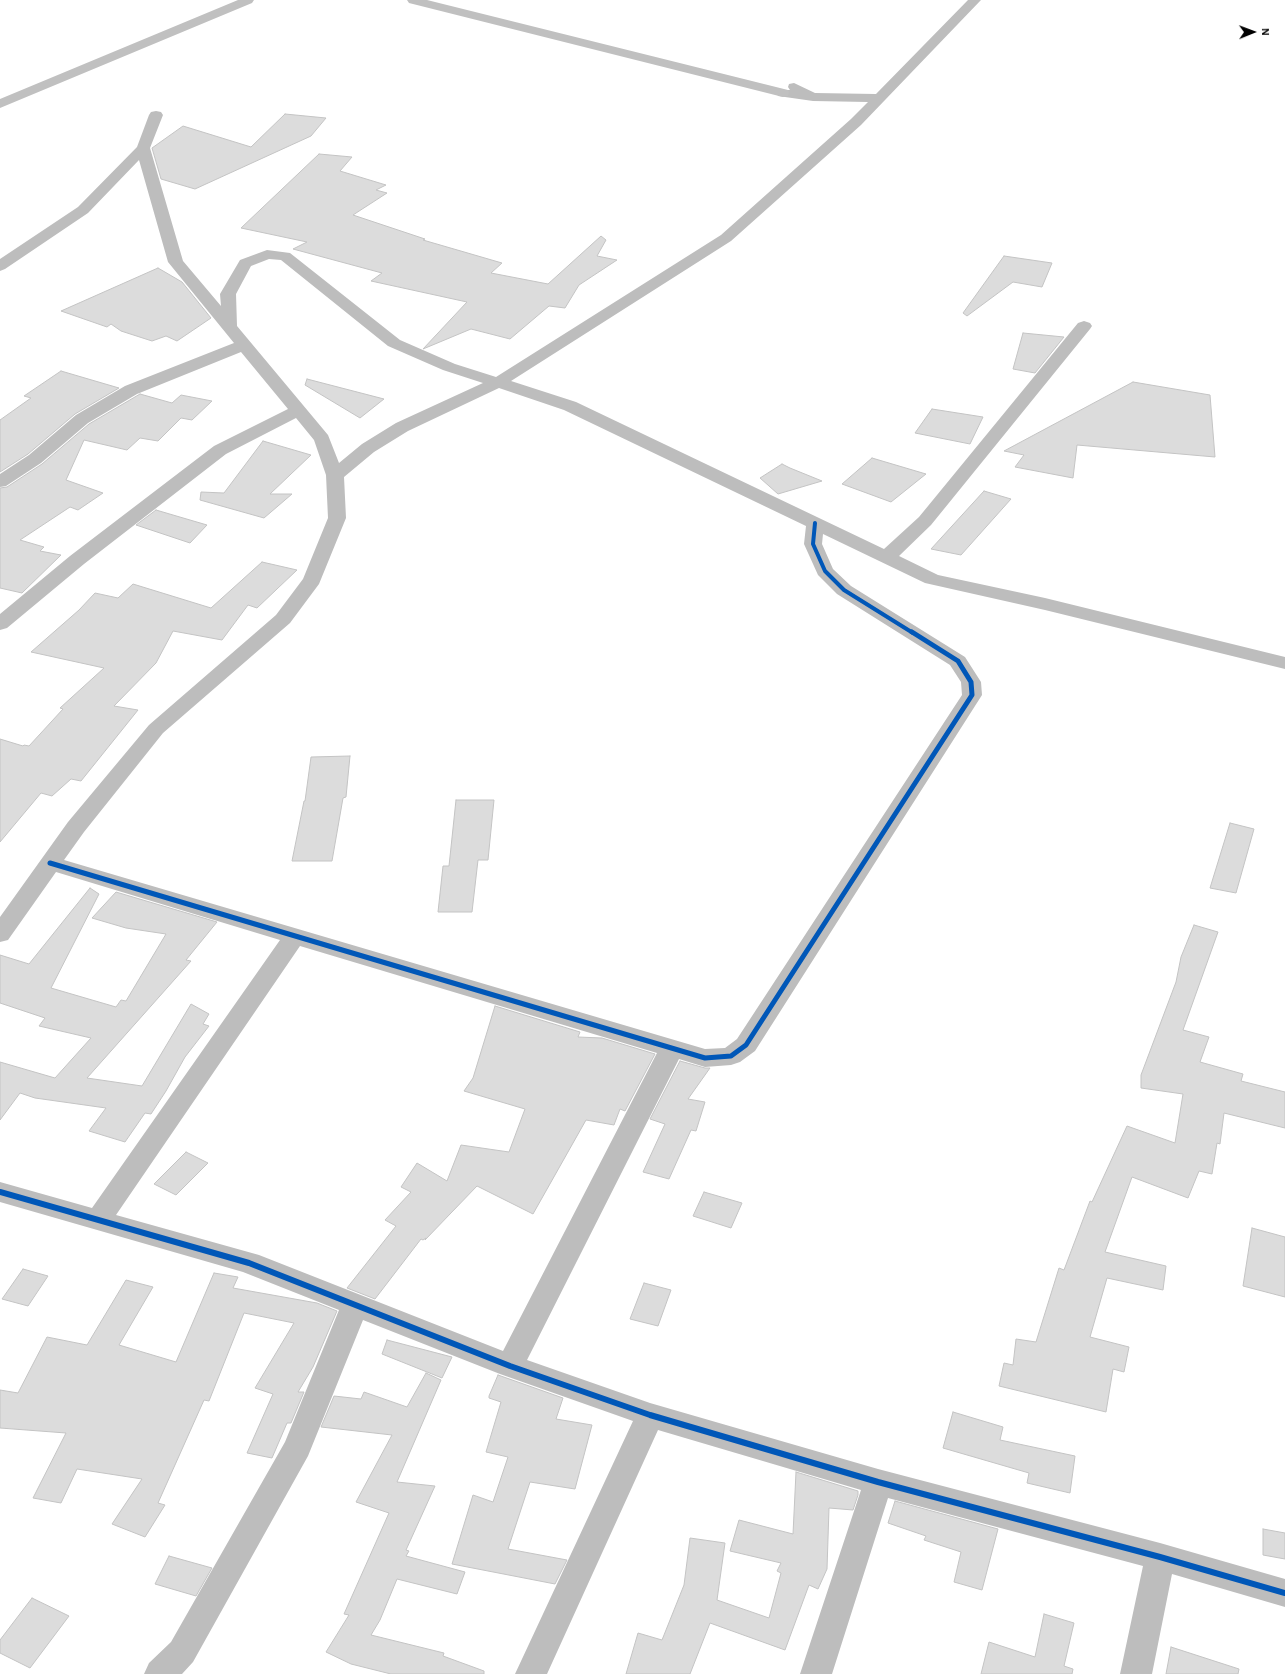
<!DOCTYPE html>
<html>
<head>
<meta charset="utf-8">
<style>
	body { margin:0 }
	#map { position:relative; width:1285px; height:1674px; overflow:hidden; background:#fff; font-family:"Alegreya Sans",sans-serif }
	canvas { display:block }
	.north { position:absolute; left:1233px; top:12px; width:40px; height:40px; -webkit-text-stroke:3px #fff; paint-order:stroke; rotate:89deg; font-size:11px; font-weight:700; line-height:16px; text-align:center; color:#000 }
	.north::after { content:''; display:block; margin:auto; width:14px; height:18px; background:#000; clip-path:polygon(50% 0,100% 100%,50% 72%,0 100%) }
</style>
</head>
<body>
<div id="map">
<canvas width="1285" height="1674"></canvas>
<div class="north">N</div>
</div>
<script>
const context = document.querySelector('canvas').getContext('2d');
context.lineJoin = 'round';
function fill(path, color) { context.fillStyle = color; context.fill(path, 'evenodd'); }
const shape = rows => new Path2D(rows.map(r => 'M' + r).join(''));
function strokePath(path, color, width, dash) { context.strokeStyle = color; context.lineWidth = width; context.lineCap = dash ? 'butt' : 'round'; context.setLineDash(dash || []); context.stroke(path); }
const building = shape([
	[285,114,326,118,311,136,195,189,161,179,152,148,183,126,251,147,285,114],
	[319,154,352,157,340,171,386,185,376,190,387,193,353,215,425,239,423,240,502,263,491,273,548,284,601,236,606,240,597,256,617,260,579,285,565,308,549,306,510,339,471,329,423,349,467,302,371,281,382,273,293,249,307,242,241,228,319,154],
	[1004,256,1052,263,1042,287,1013,282,967,316,963,313,1004,256],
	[158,268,182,282,211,318,177,341,166,336,152,341,121,331,111,324,107,327,61,311,158,268],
	[1023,333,1064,337,1035,373,1013,369,1023,333],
	[61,371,119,388,75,414,28,454,0,472,0,420,31,398,24,396,61,371],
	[307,379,384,399,360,418,305,385,307,379],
	[1133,382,1210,395,1215,457,1077,445,1073,478,1015,467,1024,455,1004,451,1133,382],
	[140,394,172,403,181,395,212,401,192,420,181,418,158,441,140,438,127,450,84,440,66,480,103,493,78,510,70,507,20,540,44,547,40,551,61,555,22,593,0,588,0,488,7,487,42,464,89,424,140,394],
	[932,409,983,417,970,444,915,433,932,409],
	[263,441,311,455,270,494,292,494,264,518,200,500,201,492,224,493,263,441],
	[872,458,926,474,891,502,842,484,872,458],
	[782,464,790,468,822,481,778,494,760,478,782,464],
	[984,491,1011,499,961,555,931,549,984,491],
	[156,510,207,525,190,543,136,525,156,510],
	[262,562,297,570,257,608,248,605,222,640,173,631,156,663,114,706,138,710,81,781,71,779,52,796,41,793,0,842,0,739,23,746,24,745,29,746,63,709,60,708,104,668,31,652,79,610,95,593,118,598,133,584,211,608,262,562],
	[350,756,346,797,343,798,332,861,292,861,304,801,305,801,311,757,350,756],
	[456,800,494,800,488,860,478,860,472,912,438,912,443,866,449,866,456,800],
	[1230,823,1254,829,1236,893,1210,888,1230,823],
	[90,888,99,894,51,988,116,1007,121,1000,126,1001,166,934,126,928,92,918,116,892,217,922,186,960,191,961,87,1078,142,1086,191,1004,209,1014,203,1024,209,1026,185,1057,166,1091,151,1114,145,1113,125,1142,89,1131,106,1108,35,1098,20,1093,0,1120,0,1062,55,1078,91,1038,39,1026,45,1018,0,1003,0,955,29,964,90,888],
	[1194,925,1218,932,1183,1030,1209,1037,1200,1062,1243,1074,1241,1081,1285,1092,1285,1128,1224,1113,1220,1144,1217,1143,1212,1174,1199,1171,1188,1198,1132,1177,1105,1252,1166,1266,1163,1290,1107,1278,1090,1337,1129,1347,1124,1372,1113,1369,1106,1412,999,1386,1004,1363,1013,1365,1016,1339,1036,1342,1059,1268,1064,1270,1090,1201,1092,1202,1127,1126,1175,1143,1183,1094,1141,1088,1141,1075,1176,982,1181,957,1194,925],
	[495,1006,580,1032,578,1037,602,1038,655,1054,625,1111,620,1109,614,1125,586,1120,533,1214,477,1186,425,1240,426,1238,423,1240,421,1239,375,1299,347,1288,396,1226,385,1220,411,1192,401,1187,417,1163,447,1181,461,1145,509,1152,525,1109,464,1091,473,1078,495,1006],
	[680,1061,705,1068,710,1068,688,1099,705,1102,696,1131,691,1130,669,1179,643,1172,665,1124,650,1119,680,1061],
	[186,1152,208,1163,176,1195,154,1184,186,1152],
	[704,1192,742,1203,731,1228,693,1216,704,1192],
	[1252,1228,1285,1237,1285,1297,1243,1286,1252,1228],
	[23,1269,48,1276,28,1306,2,1299,23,1269],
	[214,1273,238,1277,233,1288,317,1303,337,1311,313,1367,298,1392,304,1392,291,1423,287,1423,272,1458,247,1453,273,1394,255,1388,294,1323,244,1313,209,1401,204,1400,158,1503,165,1505,145,1537,112,1524,142,1479,77,1469,61,1503,33,1498,66,1433,0,1428,0,1390,18,1393,47,1337,87,1345,126,1280,153,1287,119,1345,176,1362,214,1273],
	[644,1283,671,1290,658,1326,630,1319,644,1283],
	[387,1340,452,1357,442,1378,382,1354,387,1340],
	[426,1373,441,1380,397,1482,435,1486,406,1550,409,1551,406,1556,465,1572,457,1594,397,1579,380,1620,371,1635,444,1653,443,1656,484,1671,484,1674,391,1674,351,1664,326,1652,349,1615,344,1614,389,1513,356,1502,392,1435,321,1427,334,1396,361,1399,364,1392,407,1407,426,1373],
	[498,1375,563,1398,556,1419,592,1425,575,1489,530,1482,508,1549,567,1560,555,1584,452,1564,473,1495,493,1502,508,1457,486,1452,501,1402,489,1398,489,1396,498,1375],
	[953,1412,1003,1427,1000,1440,1075,1456,1070,1493,1027,1483,1029,1473,943,1448,953,1412],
	[796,1472,858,1491,858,1495,853,1510,829,1508,827,1569,818,1589,809,1585,785,1650,710,1623,690,1674,626,1674,638,1633,662,1640,684,1585,690,1538,725,1543,717,1600,769,1618,781,1573,777,1571,781,1563,730,1551,739,1520,793,1534,796,1472],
	[895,1501,998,1529,982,1590,954,1582,961,1552,924,1540,926,1536,888,1523,895,1501],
	[1263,1529,1285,1533,1285,1559,1263,1555,1263,1529],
	[169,1556,212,1568,196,1596,155,1584,169,1556],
	[32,1598,69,1616,30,1668,0,1653,0,1640,32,1598],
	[1044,1614,1074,1623,1064,1666,1073,1669,1072,1674,981,1674,989,1642,1035,1657,1044,1614],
	[1171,1647,1239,1669,1238,1674,1166,1674,1171,1647]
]);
fill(building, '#dcdcdc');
strokePath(building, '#c4c4c4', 1);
fill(shape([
	[968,0,981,0,861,125,731,241,511,381,576,402,884,549,919,517,1078,323,1084,321,1090,323,1092,326,1090,329,931,525,899,556,938,575,1045,598,1285,657,1285,669,1045,610,925,583,823,534,822,544,833,569,851,586,965,657,981,682,982,695,755,1051,740,1062,731,1065,705,1067,679,1059,527,1360,650,1403,878,1469,1160,1543,1285,1579,1285,1607,1172,1574,1152,1674,1120,1674,1143,1566,888,1498,832,1674,800,1674,861,1490,658,1430,547,1674,515,1674,633,1421,500,1374,363,1320,308,1456,193,1662,182,1674,144,1674,149,1663,171,1642,285,1442,339,1310,243,1272,0,1202,0,1182,92,1208,280,940,56,872,8,940,0,942,0,917,68,822,149,725,276,615,303,579,328,518,326,475,314,440,296,418,226,454,84,564,7,628,0,630,0,614,70,556,214,446,288,409,241,352,137,394,88,423,41,463,6,486,0,487,0,474,29,455,76,415,125,386,234,343,168,262,139,160,88,213,5,269,0,271,0,259,78,207,137,147,149,115,151,112,156,111,161,112,163,115,150,148,183,261,221,306,220,294,240,260,267,250,290,253,400,340,455,364,496,377,721,235,851,119,868,102,813,101,778,96,777,93,778,90,790,90,788,87,789,84,794,83,815,93,876,94,968,0],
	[269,259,281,260,388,346,443,370,483,383,396,423,362,444,339,463,328,435,237,326,236,294,251,266,269,259],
	[499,388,564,410,806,526,804,544,818,575,837,594,950,665,961,682,962,695,737,1039,725,1048,705,1049,64,860,84,832,163,733,290,623,319,584,346,518,344,477,374,452,408,431,499,388],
	[300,946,657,1053,503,1351,259,1255,116,1215,300,946]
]), '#bdbdbd');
fill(shape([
	[238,0,254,0,252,3,0,108,0,99,238,0],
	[407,0,427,0,788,90,789,93,788,96,783,97,409,3,407,0]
]), '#c0c0c0');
strokePath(shape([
	[815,523,813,544,825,571,844,590,913,633]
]), '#0057b8', 4);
strokePath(shape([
	[50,863,705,1058,731,1056,746,1045,972,695,971,682,958,661,912,632]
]), '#0057b8', 5);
strokePath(shape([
	[0,1192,249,1263,510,1366,650,1415,878,1482,1160,1557,1285,1593]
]), '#0057b8', 6);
</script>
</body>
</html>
